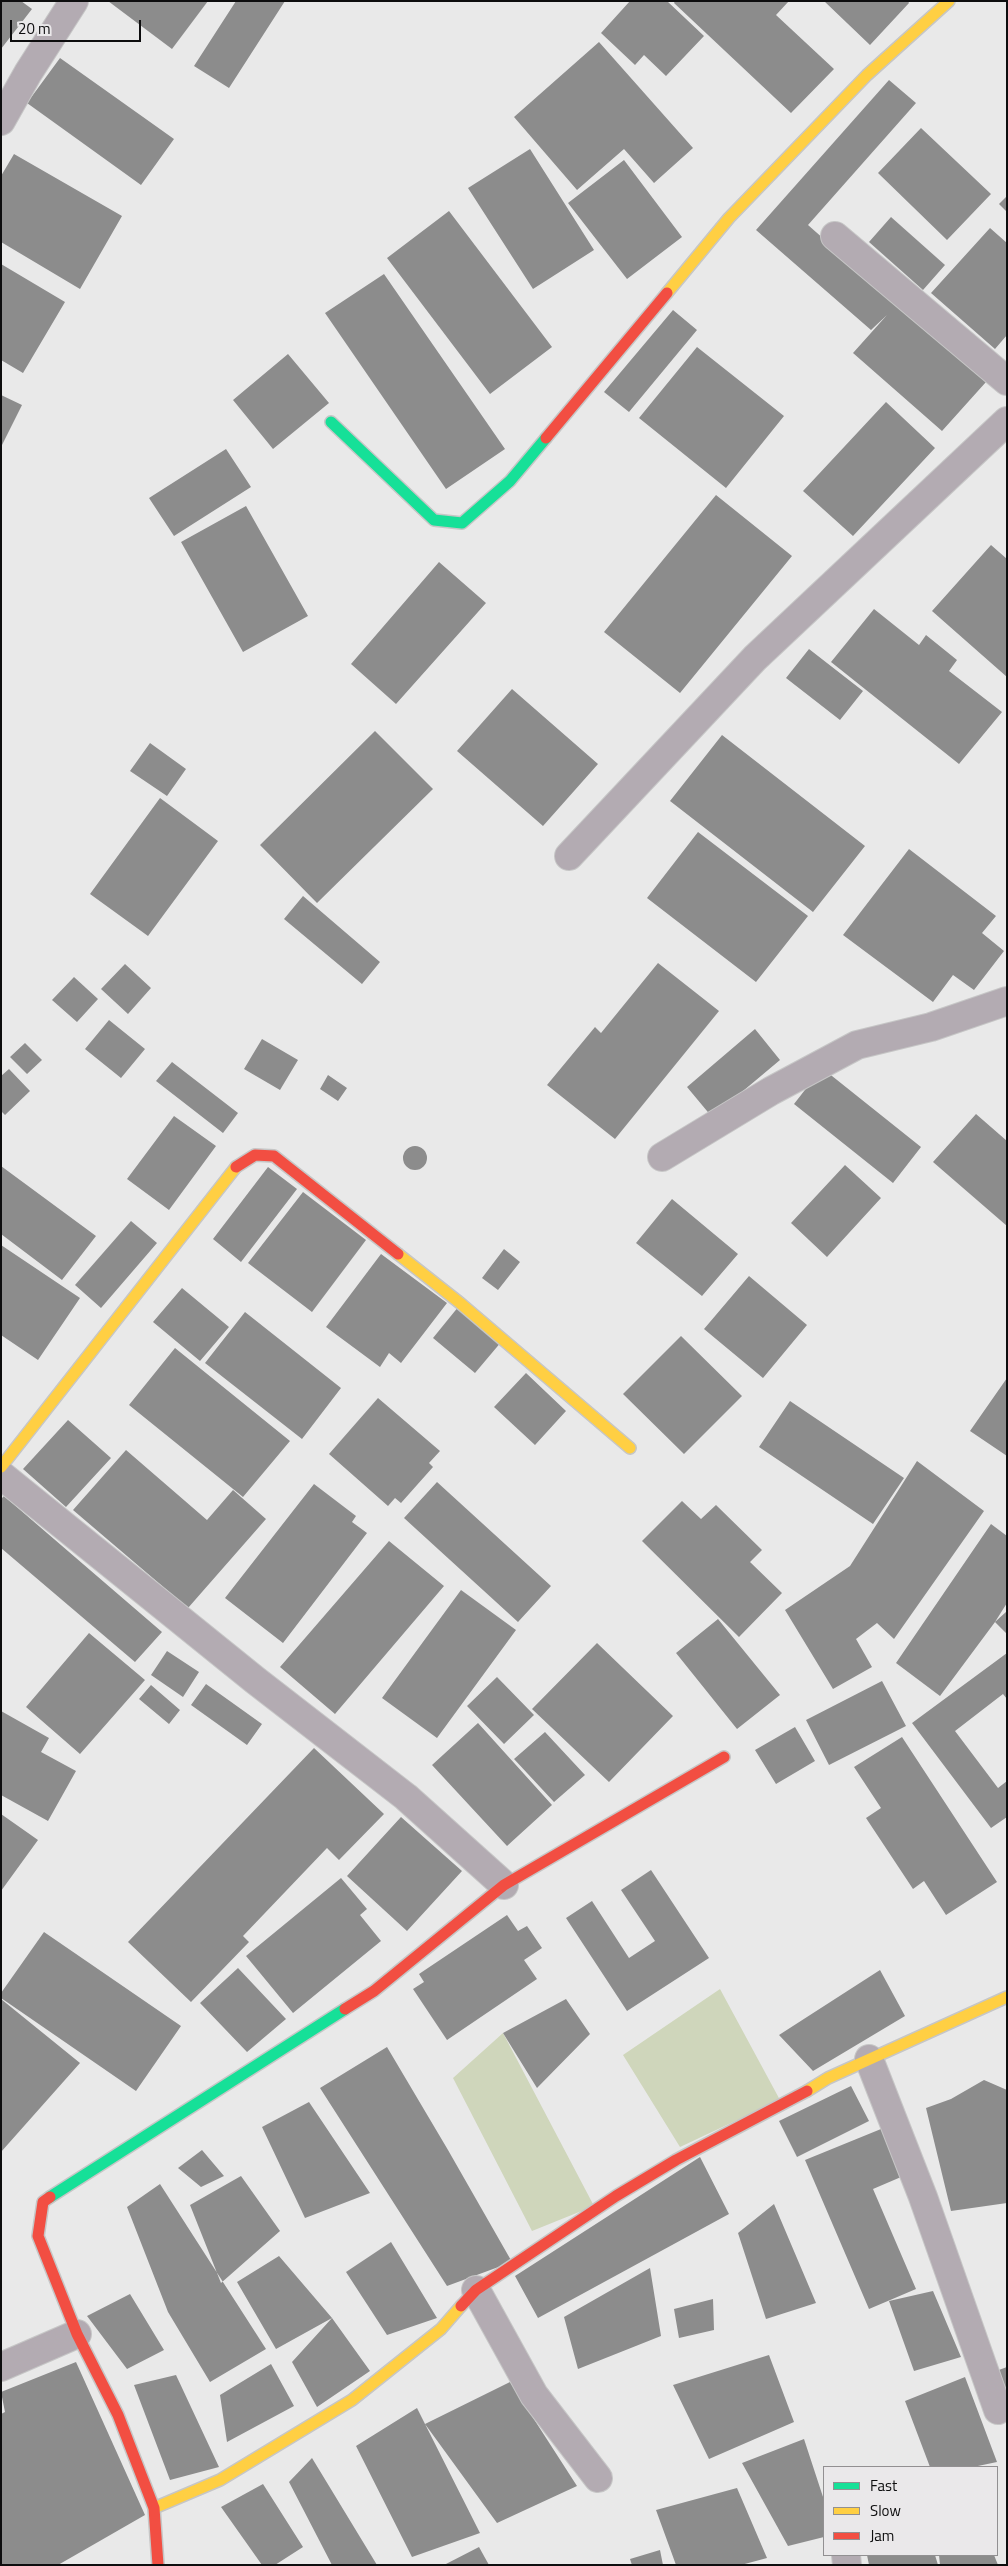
<!DOCTYPE html>
<html>
<head>
<meta charset="utf-8">
<style>
	body { margin:0 }
	#map { position:relative; width:1008px; height:2566px; overflow:hidden; background:#e9e9e9; font-family:"Titillium Web",sans-serif }
	canvas { display:block }
	.frame { position:absolute; inset:0; border:2px solid #0d0d0e; pointer-events:none }
	.legend { position:absolute; left:823px; top:2466px; width:175px; height:90px; box-sizing:border-box; background:#eae8ea; border:1px solid #929092; margin:0; padding:6px 9px; list-style:none; font-size:15px; color:#0d0d0e }
	.legend li { display:flex; align-items:center; gap:10px; height:25px }
	.legend b { width:25px; border:1px solid #929092 }
	.scale { position:absolute; left:10px; top:20px; width:131px; height:22px; box-sizing:border-box; border:2px solid #0d0d0e; border-top:0; padding-left:6px; font-size:15px; line-height:18px; white-space:nowrap; color:#0d0d0e; -webkit-text-stroke:4px #eae8ea; paint-order:stroke }
</style>
</head>
<body>
<div id="map">
<canvas width="1008" height="2566"></canvas>
<div class="frame"></div>
<ul class="legend">
<li><b style="height:6px;background:#16e098"></b>Fast</li>
<li><b style="height:6px;background:#ffcf43"></b>Slow</li>
<li><b style="height:6px;background:#f24e42"></b>Jam</li>
</ul>
<div class="scale">20 m</div>
</div>
<script>
const context = document.querySelector('canvas').getContext('2d');
context.lineJoin = 'round';
function fill(path, color) { context.fillStyle = color; context.fill(path, 'evenodd'); }
const shape = rows => new Path2D(rows.map(r => 'M' + r).join(''));
function strokePath(path, color, width, dash) { context.strokeStyle = color; context.lineWidth = width; context.lineCap = dash ? 'butt' : 'round'; context.setLineDash(dash || []); context.stroke(path); }
fill(shape([
	[720,1989,780,2100,680,2147,623,2055],
	[503,2033,594,2206,532,2231,453,2078]
]), '#cfd6bb');
fill(shape([
	[1,1,21,1,32,9,1,49],
	[108,1,208,1,172,49],
	[236,1,285,1,229,88,194,66],
	[630,1,667,1,704,36,666,76,644,55,635,65,601,33],
	[675,1,789,1,776,15,834,69,791,113,674,3],
	[824,1,908,1,909,3,870,45],
	[599,42,693,148,654,183,624,149,577,190,514,117],
	[60,58,174,139,141,185,27,103],
	[889,80,916,103,808,225,986,382,942,431,853,353,887,315,871,330,756,230],
	[921,128,991,194,947,240,878,173],
	[530,149,594,250,533,289,468,188],
	[14,154,122,216,80,289,1,242,1,176],
	[624,160,682,237,627,279,568,203],
	[1007,196,1007,212,999,204],
	[449,211,552,347,490,394,387,258],
	[891,217,945,265,923,290,869,242],
	[990,228,1007,243,1007,335,995,349,931,293],
	[1,264,65,302,23,373,1,360],
	[384,274,505,449,446,489,325,313],
	[673,310,697,330,629,412,604,392],
	[697,347,784,416,726,488,639,418],
	[288,354,329,403,273,449,233,400],
	[1,395,22,405,1,447],
	[886,402,935,448,853,536,803,491],
	[226,449,251,487,174,536,149,498],
	[716,495,792,556,680,693,604,632],
	[246,506,308,616,243,652,181,542],
	[991,545,1007,559,1007,677,932,611],
	[439,562,486,603,396,704,351,664],
	[874,609,919,645,926,635,957,660,949,671,1002,712,959,764,831,662],
	[809,649,863,691,840,720,786,678],
	[512,689,598,764,543,826,457,751],
	[375,731,433,789,317,903,260,845],
	[722,735,865,846,813,912,670,801],
	[150,743,186,769,167,796,130,771],
	[160,798,218,841,148,936,90,894],
	[698,832,808,916,756,982,647,898],
	[909,849,996,916,982,933,1004,951,974,990,953,975,933,1002,843,935],
	[303,896,380,962,362,984,284,919],
	[658,963,719,1011,615,1139,547,1085,595,1027,601,1033],
	[125,964,151,988,128,1014,101,989],
	[74,977,98,999,77,1022,52,1000],
	[109,1020,145,1049,121,1078,85,1049],
	[755,1029,780,1060,712,1117,687,1087],
	[262,1039,298,1060,280,1090,244,1069],
	[25,1043,42,1060,27,1074,10,1057],
	[172,1062,238,1113,223,1133,156,1081],
	[822,1068,921,1147,893,1183,794,1104],
	[9,1069,30,1091,5,1115,1,1111,1,1076],
	[328,1075,347,1088,338,1101,320,1089],
	[976,1114,1007,1141,1007,1226,933,1162],
	[174,1116,216,1146,169,1210,127,1179],
	'403 1158a12 12 0 1 1 24 0a12 12 0 1 1-24 0Z',
	[845,1165,881,1198,827,1257,791,1223],
	[1,1166,96,1236,62,1280,1,1234],
	[268,1167,297,1189,241,1262,213,1239],
	[303,1192,366,1240,312,1312,248,1263],
	[672,1199,738,1254,702,1296,636,1243],
	[131,1221,157,1243,101,1308,75,1285],
	[1,1245,80,1298,38,1360,1,1335],
	[504,1249,520,1262,498,1290,482,1278],
	[381,1254,447,1303,401,1363,389,1353,380,1367,326,1327],
	[749,1276,807,1325,763,1378,704,1329],
	[182,1288,229,1327,200,1361,153,1322],
	[459,1306,502,1341,475,1373,433,1338],
	[245,1312,341,1388,302,1439,205,1363],
	[681,1336,742,1396,684,1454,623,1394],
	[175,1348,290,1441,243,1497,129,1405],
	[526,1373,566,1411,535,1445,494,1407],
	[1007,1378,1007,1456,970,1431],
	[378,1398,440,1451,429,1463,433,1467,401,1503,395,1498,388,1506,329,1454],
	[790,1401,904,1478,873,1524,759,1447],
	[68,1420,111,1458,66,1507,23,1469],
	[126,1450,207,1520,233,1490,266,1519,188,1608,73,1510],
	[917,1461,984,1511,894,1639,877,1623,856,1639,872,1667,833,1689,785,1610,850,1566],
	[437,1482,551,1586,518,1622,404,1518],
	[314,1484,356,1516,352,1522,367,1533,283,1643,225,1598],
	[4,1496,162,1632,135,1662,1,1548,1,1499],
	[682,1501,701,1519,716,1505,762,1550,750,1562,782,1593,739,1637,642,1541],
	[991,1524,1007,1536,1007,1603,995,1622,1007,1611,1007,1634,995,1622,940,1696,896,1663],
	[389,1541,444,1586,335,1714,280,1667],
	[461,1590,516,1630,437,1738,382,1698],
	[718,1619,780,1695,737,1729,676,1653],
	[89,1633,145,1680,80,1754,26,1707],
	[597,1643,673,1716,609,1782,532,1709],
	[167,1651,199,1672,183,1697,151,1675],
	[1007,1653,1007,1699,1003,1694,955,1731,998,1788,1007,1781,1007,1817,991,1828,912,1723],
	[497,1677,534,1715,504,1744,467,1706],
	[882,1681,906,1726,829,1765,806,1720],
	[206,1684,262,1724,247,1745,191,1705],
	[151,1685,180,1710,169,1724,139,1699],
	[1,1711,49,1738,41,1752,76,1771,48,1821,1,1795],
	[478,1723,552,1805,507,1846,432,1765],
	[795,1727,815,1761,776,1784,755,1750],
	[545,1732,585,1775,554,1802,514,1759],
	[902,1737,997,1882,946,1915,924,1881,913,1889,866,1818,881,1808,854,1767],
	[314,1748,384,1814,339,1860,327,1848,243,1936,249,1942,191,2002,128,1942],
	[1,1814,38,1840,1,1891],
	[401,1817,462,1871,407,1931,347,1876],
	[651,1870,709,1958,627,2011,566,1918,592,1901,629,1958,655,1941,621,1890],
	[341,1878,367,1909,360,1915,381,1941,293,2013,246,1956],
	[507,1915,518,1931,527,1926,542,1948,524,1960,537,1979,447,2040,413,1989,424,1982,419,1974],
	[44,1932,181,2026,136,2091,1,1998,1,1993],
	[238,1968,286,2019,247,2052,200,2003],
	[880,1970,905,2016,813,2071,779,2035],
	[1,1999,80,2063,1,2152],
	[566,1999,590,2034,537,2088,503,2033],
	[387,2047,448,2150,512,2262,447,2286,320,2088],
	[984,2080,1007,2090,1007,2203,951,2211,926,2108,951,2099],
	[851,2086,869,2121,797,2157,779,2121],
	[309,2102,370,2193,305,2218,262,2127],
	[881,2129,901,2177,873,2189,916,2289,869,2309,805,2160],
	[202,2150,224,2176,201,2187,178,2168],
	[700,2157,729,2214,538,2318,515,2276],
	[241,2176,280,2231,221,2283,190,2205],
	[160,2184,266,2349,210,2382,168,2312,127,2207],
	[774,2204,816,2303,766,2319,738,2233],
	[391,2242,437,2318,387,2335,346,2272],
	[279,2256,332,2318,276,2349,237,2282],
	[650,2268,661,2336,578,2369,564,2317],
	[933,2291,961,2357,914,2371,889,2301],
	[130,2294,164,2350,127,2369,87,2316],
	[713,2299,714,2330,679,2338,674,2309],
	[332,2318,370,2371,317,2407,292,2362],
	[769,2355,794,2422,709,2459,673,2385],
	[76,2362,145,2515,58,2565,1,2565,1,2414,5,2412,1,2392],
	[271,2364,294,2406,227,2442,220,2395],
	[1007,2367,1007,2390,996,2371],
	[176,2375,219,2467,170,2480,134,2385],
	[965,2377,997,2462,973,2467,930,2467,905,2401],
	[510,2382,577,2486,497,2523,425,2424,480,2533,412,2557,356,2446,417,2408,425,2424],
	[804,2439,824,2500,824,2537,788,2546,742,2463],
	[312,2458,377,2565,332,2565,289,2482],
	[263,2484,303,2547,275,2565,262,2565,221,2507],
	[737,2488,767,2558,741,2565,676,2565,656,2510],
	[479,2547,489,2565,444,2565],
	[660,2550,663,2565,632,2565,630,2559],
	[867,2555,935,2555,938,2565,869,2565],
	[939,2555,994,2555,998,2565,940,2565]
]), '#8c8c8c');
const street = shape([
	[1,121,28,73,74,1],
	[835,236,1007,381],
	[569,856,755,658,1007,421],
	[662,1157,771,1091,857,1045,931,1027,1007,1001],
	[1,1475,255,1680,406,1797,504,1885],
	[869,2059,923,2197,998,2410],
	[476,2290,534,2395,598,2478],
	[1,2367,77,2334],
	[846,2555,847,2565]
]);
const fast = shape([
	[331,422,434,520,462,523,510,481,546,438],
	[50,2197,345,2009]
]);
const slow = shape([
	[667,293,729,218,867,75,949,1],
	[398,1254,460,1303,630,1448],
	[1,1467,236,1167],
	[807,2091,828,2078,1007,1997],
	[154,2508,220,2480,352,2400,441,2329,461,2306]
]);
const jam = shape([
	[546,438,667,293],
	[236,1167,255,1155,274,1156,398,1254],
	[345,2009,374,1991,504,1885,724,1757],
	[50,2197,43,2202,38,2236,77,2334,118,2415,154,2508,158,2565],
	[461,2306,476,2290,616,2196,676,2160,807,2091]
]);
strokePath(street, '#c6c6c6', 30);
strokePath(fast, '#c6c6c6', 14);
strokePath(slow, '#c6c6c6', 14);
strokePath(jam, '#c6c6c6', 14);
strokePath(street, '#b3abb2', 28);
strokePath(fast, '#16e098', 11);
strokePath(slow, '#ffcf43', 11);
strokePath(jam, '#f24e42', 11);
</script>
</body>
</html>
